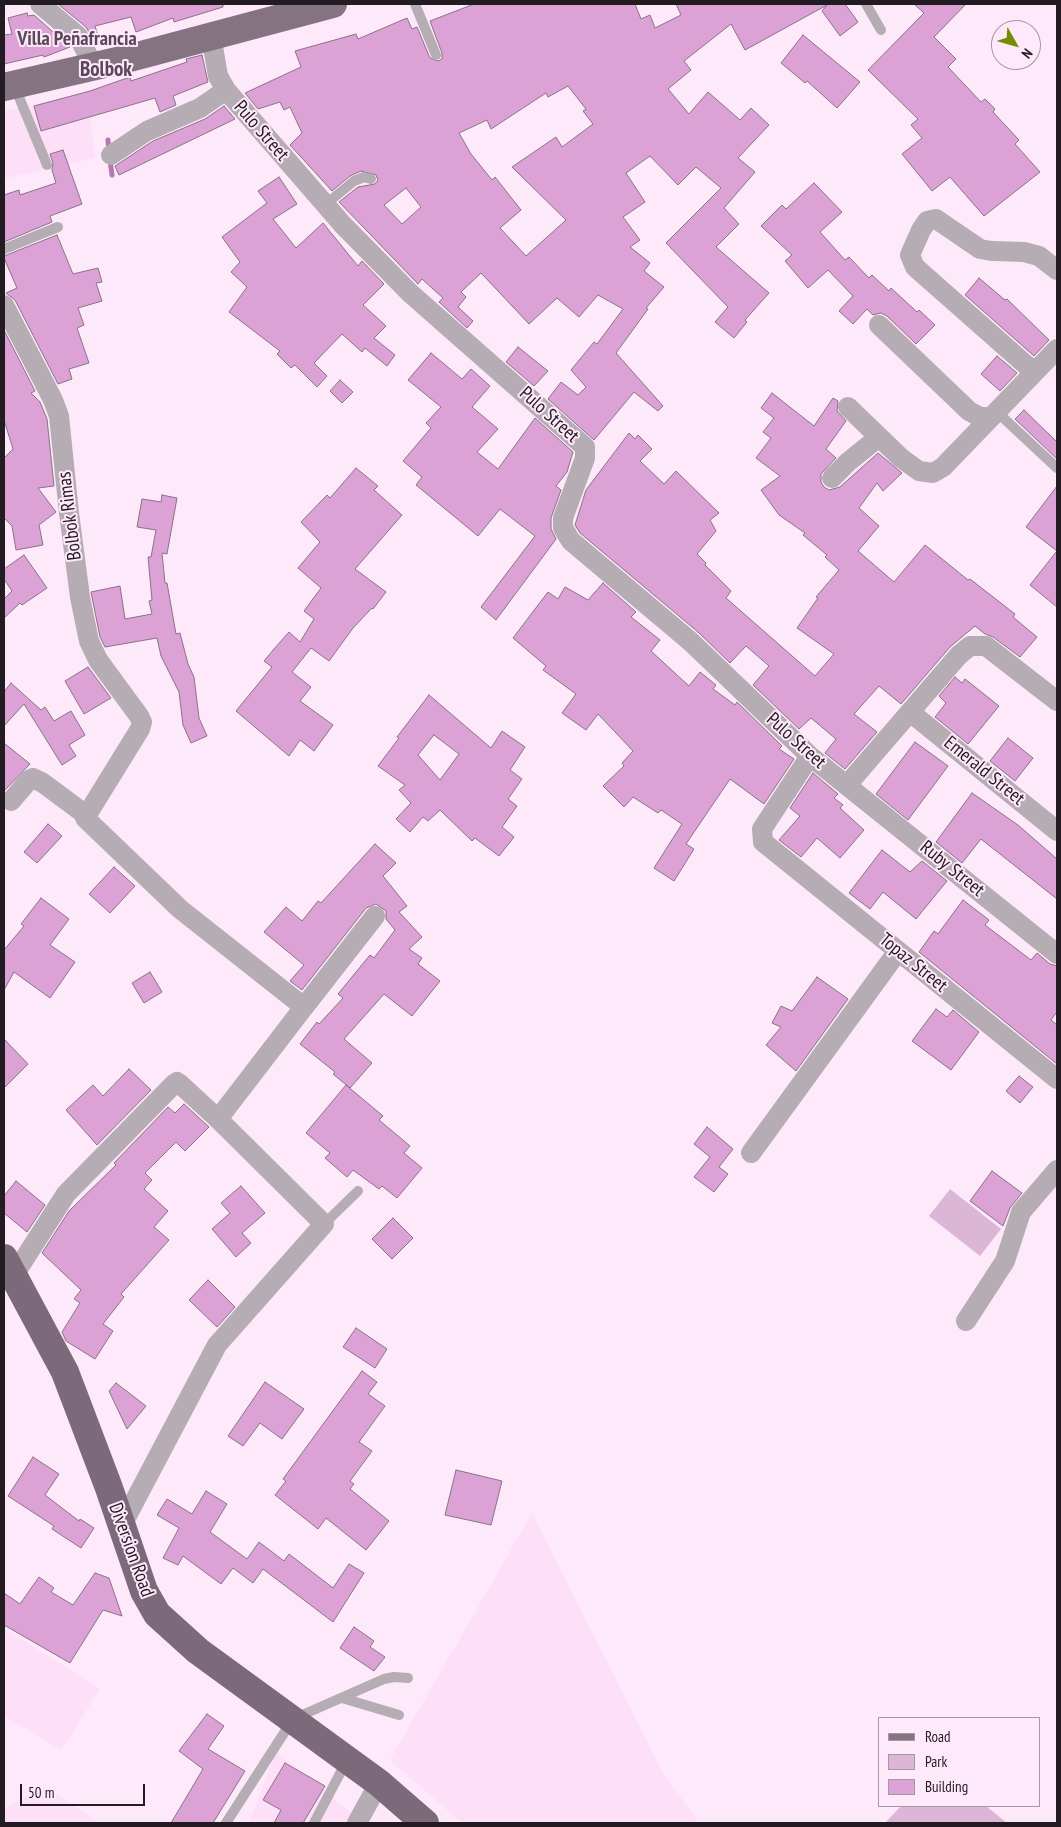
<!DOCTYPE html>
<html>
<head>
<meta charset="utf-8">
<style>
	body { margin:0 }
	#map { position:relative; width:1061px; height:1827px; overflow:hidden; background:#fde9fa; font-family:"PT Sans Narrow",sans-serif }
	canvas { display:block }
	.frame { position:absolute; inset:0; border:5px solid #231b22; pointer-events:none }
	.legend { position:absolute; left:878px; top:1717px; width:162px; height:90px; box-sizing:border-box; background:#fde9fa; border:1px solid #a697a4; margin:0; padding:6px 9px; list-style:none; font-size:15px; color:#231b22 }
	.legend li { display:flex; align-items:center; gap:10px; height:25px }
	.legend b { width:25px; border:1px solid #a697a4 }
	.north { position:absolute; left:991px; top:20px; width:50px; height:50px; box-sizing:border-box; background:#fde9fa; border:1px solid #a697a4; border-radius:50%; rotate:128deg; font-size:14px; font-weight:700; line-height:20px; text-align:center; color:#231b22 }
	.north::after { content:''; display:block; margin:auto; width:18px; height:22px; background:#748c00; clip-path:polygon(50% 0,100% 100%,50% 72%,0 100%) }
	.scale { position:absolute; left:20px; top:1784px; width:125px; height:22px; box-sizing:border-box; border:2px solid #231b22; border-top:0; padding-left:6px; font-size:15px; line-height:18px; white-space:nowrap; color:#231b22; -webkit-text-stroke:4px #fde9fa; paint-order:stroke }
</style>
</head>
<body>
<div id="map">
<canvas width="1061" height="1827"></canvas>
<div class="frame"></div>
<ul class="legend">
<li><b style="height:6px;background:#857382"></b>Road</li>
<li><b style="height:14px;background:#dcb6d6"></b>Park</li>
<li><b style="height:14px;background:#dca1d5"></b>Building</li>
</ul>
<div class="north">N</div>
<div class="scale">50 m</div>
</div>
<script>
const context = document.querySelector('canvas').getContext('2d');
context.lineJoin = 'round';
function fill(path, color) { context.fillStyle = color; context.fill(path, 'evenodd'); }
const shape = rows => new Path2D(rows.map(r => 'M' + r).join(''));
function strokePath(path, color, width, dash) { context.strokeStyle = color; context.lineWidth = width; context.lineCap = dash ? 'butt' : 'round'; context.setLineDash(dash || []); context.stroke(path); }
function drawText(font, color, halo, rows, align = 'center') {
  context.font = font + ' "PT Sans Narrow",sans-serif'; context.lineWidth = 4; context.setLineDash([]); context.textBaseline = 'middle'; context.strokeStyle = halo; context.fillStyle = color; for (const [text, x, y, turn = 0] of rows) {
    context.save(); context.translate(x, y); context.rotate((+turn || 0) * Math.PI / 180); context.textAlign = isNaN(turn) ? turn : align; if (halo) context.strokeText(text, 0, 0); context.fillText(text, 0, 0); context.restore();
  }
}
fill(shape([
	[83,93,91,123,95,158,6,178,4,174,4,111],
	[532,1513,662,1771,699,1823,462,1823,390,1760],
	[4,1628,100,1689,61,1750,4,1716],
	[276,1751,353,1814,348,1823,249,1823],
	[45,1787,99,1823,4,1823,4,1808]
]), '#fddff8');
fill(shape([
	[950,1189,1001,1229,980,1256,929,1216],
	[901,1806,986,1806,1007,1823,885,1823]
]), '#dcb6d6');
strokePath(shape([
	[108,140,109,151],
	[110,160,112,175]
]), '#b47bad', 5);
const building = shape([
	[58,4,223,4,223,7,174,22,173,18,136,32,131,17,95,26,98,36,92,38,86,27,58,4],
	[474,4,635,4,641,19,650,15,655,28,681,15,676,4,845,4,858,22,840,36,822,11,827,5,745,50,731,24,684,61,691,70,668,89,689,114,708,92,740,120,751,108,769,125,738,158,755,172,724,208,739,224,716,247,769,293,745,320,747,322,734,338,715,322,728,307,666,243,721,188,696,167,678,185,650,156,626,173,645,202,623,217,640,240,630,247,650,263,644,271,664,287,646,308,648,309,616,353,663,406,658,411,634,392,594,440,548,399,561,382,578,395,586,387,571,370,594,342,597,344,623,309,598,295,579,317,557,298,529,324,481,273,461,292,466,297,458,307,473,321,467,328,439,302,443,298,422,279,418,284,339,202,358,187,375,184,378,180,376,175,361,171,350,176,332,191,290,145,302,133,290,107,284,110,280,102,258,109,245,93,301,67,295,51,356,34,358,39,407,18,412,29,417,27,430,58,438,61,442,59,442,53,430,21,474,4],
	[568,86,586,109,583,111,593,124,562,147,556,137,512,167,566,220,526,256,500,228,521,210,495,177,492,180,471,154,459,133,487,120,491,129,546,93,548,97,568,86],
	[406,188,421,207,402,224,384,205,406,188],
	[914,4,966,4,934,37,956,59,948,67,981,102,985,99,995,109,993,112,1019,140,1015,144,1040,172,984,216,950,177,932,191,902,154,922,138,911,125,918,119,868,70,924,13,914,4],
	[27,13,28,16,34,15,70,47,44,57,43,55,4,64,4,35,12,34,8,18,27,13],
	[803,35,860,82,837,108,807,81,805,83,781,63,803,35],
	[202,55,208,82,173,96,176,105,160,112,155,98,41,131,34,106,90,91,130,77,131,81,187,62,186,59,202,55],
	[224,106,235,119,119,175,115,166,153,141,205,119,224,106],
	[63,150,82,204,50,216,52,222,4,242,4,195,19,190,20,195,56,183,52,170,53,163,50,154,63,150],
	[279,177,297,204,273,219,296,248,323,223,358,266,362,261,384,284,363,305,386,326,374,338,395,355,387,366,365,348,362,352,342,334,314,363,327,376,317,387,295,365,291,368,277,354,280,351,229,312,247,287,231,272,240,262,222,237,267,203,258,191,279,177],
	[814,183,842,212,820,232,845,260,849,257,869,278,872,275,889,291,891,288,917,312,919,310,935,325,916,344,887,316,881,313,873,315,867,309,853,324,839,311,853,296,828,270,808,288,785,261,792,255,761,226,782,205,786,209,814,183],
	[57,235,73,274,98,268,102,282,96,283,102,301,78,308,84,325,77,328,89,363,69,369,72,379,58,384,15,300,6,293,17,288,4,258,4,256,57,235],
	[979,278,1005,300,1007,299,1049,340,1034,356,965,295,979,278],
	[4,330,35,391,31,393,40,402,47,419,54,486,38,488,56,512,39,525,43,545,16,550,12,526,4,518,4,458,13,449,4,420,4,330],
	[518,347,548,371,534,386,506,362,518,347],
	[431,353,462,379,471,369,490,386,472,407,498,429,477,452,498,469,535,418,573,452,567,472,556,486,561,490,551,518,551,529,556,539,496,620,481,607,535,536,500,509,478,536,416,485,422,477,403,461,431,428,426,423,441,407,408,380,431,353],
	[997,356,1017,373,1000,391,981,374,997,356],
	[340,380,353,392,342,403,330,391,340,380],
	[772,393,814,426,833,398,838,401,837,411,846,421,826,449,836,458,821,474,821,482,824,487,829,490,840,487,878,453,902,473,883,491,877,483,859,508,879,526,858,551,894,582,925,545,968,580,970,579,1015,614,1013,617,1037,637,1020,657,993,637,985,634,975,626,950,647,901,704,879,686,854,714,877,732,845,769,825,753,836,739,811,718,799,729,753,685,769,666,746,646,730,663,698,632,580,533,575,525,586,490,629,433,635,439,638,435,652,449,640,461,664,484,676,471,719,513,710,520,716,531,697,554,706,563,705,565,731,591,726,598,815,676,834,654,797,628,818,598,816,597,839,570,825,557,827,555,803,535,805,533,779,515,761,490,780,476,756,458,771,438,763,432,774,418,761,408,772,393],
	[1024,410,1057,442,1057,459,1015,419,1024,410],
	[356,468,378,486,374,490,402,515,355,569,386,592,373,609,372,608,353,628,329,661,311,648,292,672,311,687,300,701,333,725,314,751,300,740,289,756,236,711,272,667,264,661,274,649,289,632,300,642,314,619,304,611,321,588,298,568,320,542,301,522,327,495,330,498,356,468],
	[1057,486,1057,551,1026,527,1057,486],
	[162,495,177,498,167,554,162,553,165,583,167,583,176,634,180,633,188,664,194,677,199,718,207,736,191,743,183,725,179,692,161,656,157,638,105,647,100,637,91,592,120,586,125,619,152,614,149,601,152,600,148,557,151,557,156,530,137,527,142,499,161,502,162,495],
	[1057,551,1057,607,1030,585,1057,551],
	[24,555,47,588,22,605,20,603,4,618,4,599,12,591,4,579,4,569,24,555],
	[603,583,636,612,631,617,660,640,651,651,689,686,700,672,716,685,713,689,735,705,737,702,782,746,779,749,794,759,764,804,730,779,686,844,694,849,674,881,654,868,682,824,661,810,658,813,633,797,624,807,603,786,624,766,622,763,633,751,598,714,586,730,562,713,576,694,543,670,546,666,513,638,548,592,558,599,565,587,588,600,603,583],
	[88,667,111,698,84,714,65,681,88,667],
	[955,677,962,683,965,679,999,706,968,744,935,717,946,703,939,696,955,677],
	[11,683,41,710,45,707,54,721,71,711,85,735,69,745,76,756,62,765,24,704,4,726,4,692,11,683],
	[429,695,491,748,502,731,525,747,510,770,522,779,508,799,517,806,502,827,514,837,499,856,475,838,472,841,440,810,428,821,423,817,410,832,396,819,411,803,399,790,405,785,378,766,399,738,397,737,429,695],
	[434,735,459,754,440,780,418,755,434,735],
	[1008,738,1033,758,1015,781,990,761,1008,738],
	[915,742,948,766,908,820,876,794,915,742],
	[4,743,30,764,4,791,4,743],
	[813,773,838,794,834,798,843,805,840,808,864,830,840,858,817,838,801,857,779,840,800,816,790,808,813,773],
	[972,793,1018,825,1057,859,1057,899,981,839,962,863,936,842,972,793],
	[48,824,62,836,37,863,24,852,48,824],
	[375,844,396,863,383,876,407,906,399,912,422,937,409,949,422,958,418,964,440,981,412,1016,384,994,344,1039,372,1063,350,1088,333,1074,335,1072,300,1044,317,1022,319,1024,343,998,338,994,370,955,374,958,395,930,386,919,386,911,376,904,366,908,302,990,290,981,304,965,264,932,286,907,302,921,318,901,321,903,375,844],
	[882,850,910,872,922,861,947,881,916,919,883,892,870,909,849,893,882,850],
	[114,867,135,886,110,913,89,894,114,867],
	[41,898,69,919,50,945,75,962,50,998,14,972,4,990,4,950,24,926,21,924,41,898],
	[963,900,989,920,985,925,1031,960,1037,953,1050,964,1057,966,1057,1012,1051,1020,1057,1025,1057,1064,919,952,934,931,938,934,963,900],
	[150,972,162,992,144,1003,132,983,150,972],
	[817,977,848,999,796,1071,766,1045,781,1027,772,1023,781,1006,792,1011,817,977],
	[936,1009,947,1017,953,1010,979,1032,951,1070,912,1041,936,1009],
	[4,1039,28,1064,4,1088,4,1039],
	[129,1069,151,1090,97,1145,66,1110,93,1085,103,1096,129,1069],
	[1019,1076,1033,1087,1020,1103,1006,1091,1019,1076],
	[346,1085,383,1116,379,1120,410,1146,404,1153,422,1168,397,1198,382,1186,379,1189,353,1170,347,1177,325,1158,330,1153,306,1133,346,1085],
	[184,1104,209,1127,185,1151,176,1142,145,1173,152,1180,144,1189,168,1211,154,1227,169,1240,121,1294,124,1297,103,1324,113,1331,95,1359,66,1341,62,1332,80,1303,74,1299,81,1290,42,1253,69,1211,116,1165,114,1163,168,1107,175,1113,184,1104],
	[707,1127,733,1149,719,1167,728,1174,714,1192,694,1177,710,1157,694,1144,707,1127],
	[992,1171,1022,1193,1010,1208,1003,1226,970,1201,992,1171],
	[16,1181,45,1205,27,1232,4,1213,4,1196,16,1181],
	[241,1186,265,1213,242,1233,251,1243,236,1257,212,1229,230,1213,221,1203,241,1186],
	[393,1218,413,1238,392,1259,372,1239,393,1218],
	[208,1280,235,1307,217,1327,189,1300,208,1280],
	[356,1328,387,1349,375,1368,343,1347,356,1328],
	[362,1371,377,1382,368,1394,385,1406,359,1442,372,1451,350,1481,354,1484,350,1489,389,1521,366,1550,326,1518,318,1529,275,1495,286,1481,283,1479,362,1371],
	[265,1382,304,1409,282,1439,260,1423,243,1446,228,1436,265,1382],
	[116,1383,146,1406,127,1429,109,1391,116,1383],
	[33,1457,59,1474,45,1495,79,1521,80,1519,94,1528,81,1548,52,1529,54,1526,8,1496,33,1457],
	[456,1470,502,1481,491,1525,445,1515,456,1470],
	[206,1491,227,1504,210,1532,247,1559,259,1542,284,1561,289,1554,333,1588,349,1564,364,1573,333,1622,263,1569,253,1583,233,1568,221,1584,183,1556,178,1565,163,1558,179,1528,157,1515,167,1499,192,1514,206,1491],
	[95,1573,109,1578,122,1616,103,1610,70,1663,4,1625,4,1593,20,1604,39,1577,54,1588,51,1592,73,1605,95,1573],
	[354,1627,374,1641,370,1647,385,1657,374,1671,340,1648,354,1627],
	[207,1714,224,1726,208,1749,245,1771,213,1823,171,1823,203,1769,179,1751,207,1714],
	[285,1763,325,1786,303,1823,274,1823,281,1810,263,1800,285,1763]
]);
fill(building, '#dca1d5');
strokePath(building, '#887385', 1);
strokePath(shape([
	[415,4,436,55],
	[866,4,881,30],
	[14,85,47,165],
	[325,205,354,181,364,177,371,179],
	[4,249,58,227],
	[997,412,1057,468],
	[324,1224,358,1191],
	[342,1698,399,1715],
	[226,1823,293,1719,384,1679,394,1677,408,1678],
	[314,1823,347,1760]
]), '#b6acb4', 10);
strokePath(shape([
	[40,4,78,36,93,65],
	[211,35,218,76,226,90,343,225,410,293,585,447,585,458,563,518,563,528,571,541,690,641,810,756,1057,954],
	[111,155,147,131,200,108,226,90],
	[4,305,53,400,59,416,69,513,80,597,89,641,98,660,139,716,142,722,140,729,85,818,180,909,304,1007,218,1119,324,1224,217,1345,122,1525],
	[879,325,969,411,980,417,991,417],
	[1034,372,915,267,910,255,921,230,927,221,936,219,980,249,992,251,1024,252,1039,256,1057,270],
	[848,407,901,458,919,471,933,473,943,467,1057,349],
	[832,478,848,462,879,437],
	[910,712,1057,831],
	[810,756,762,829,763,842,1057,1079],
	[847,785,959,655,970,646,986,646,1057,701],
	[11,801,29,780,33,778,43,783,86,815],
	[304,1007,375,916],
	[751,1153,898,951],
	[14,1275,66,1194,174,1084,177,1082,180,1084,218,1119],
	[966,1321,1005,1261,1021,1212,1057,1170],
	[357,1823,379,1783]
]), '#b6acb4', 20);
strokePath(shape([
	[4,87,126,59,333,4]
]), '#857382', 28);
strokePath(shape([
	[4,1258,65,1372,109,1488,144,1591,157,1614,198,1651,379,1783,425,1823]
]), '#7c6979', 28);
drawText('19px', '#231b22', '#fde9fa', [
	["Pulo Street",261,131,49],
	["Pulo Street",549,415,42],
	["Bolbok Rimas",70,516,-97],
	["Pulo Street",796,741,42],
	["Emerald Street",984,771,39],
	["Ruby Street",952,869,39],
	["Topaz Street",913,963,39],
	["Diversion Road",131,1550,70]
]);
drawText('bold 20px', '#5a4758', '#fde9fa', [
	["Villa Peñafrancia",77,39]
]);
drawText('bold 21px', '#5a4758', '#fde9fa', [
	["Bolbok",106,70]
]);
</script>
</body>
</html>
